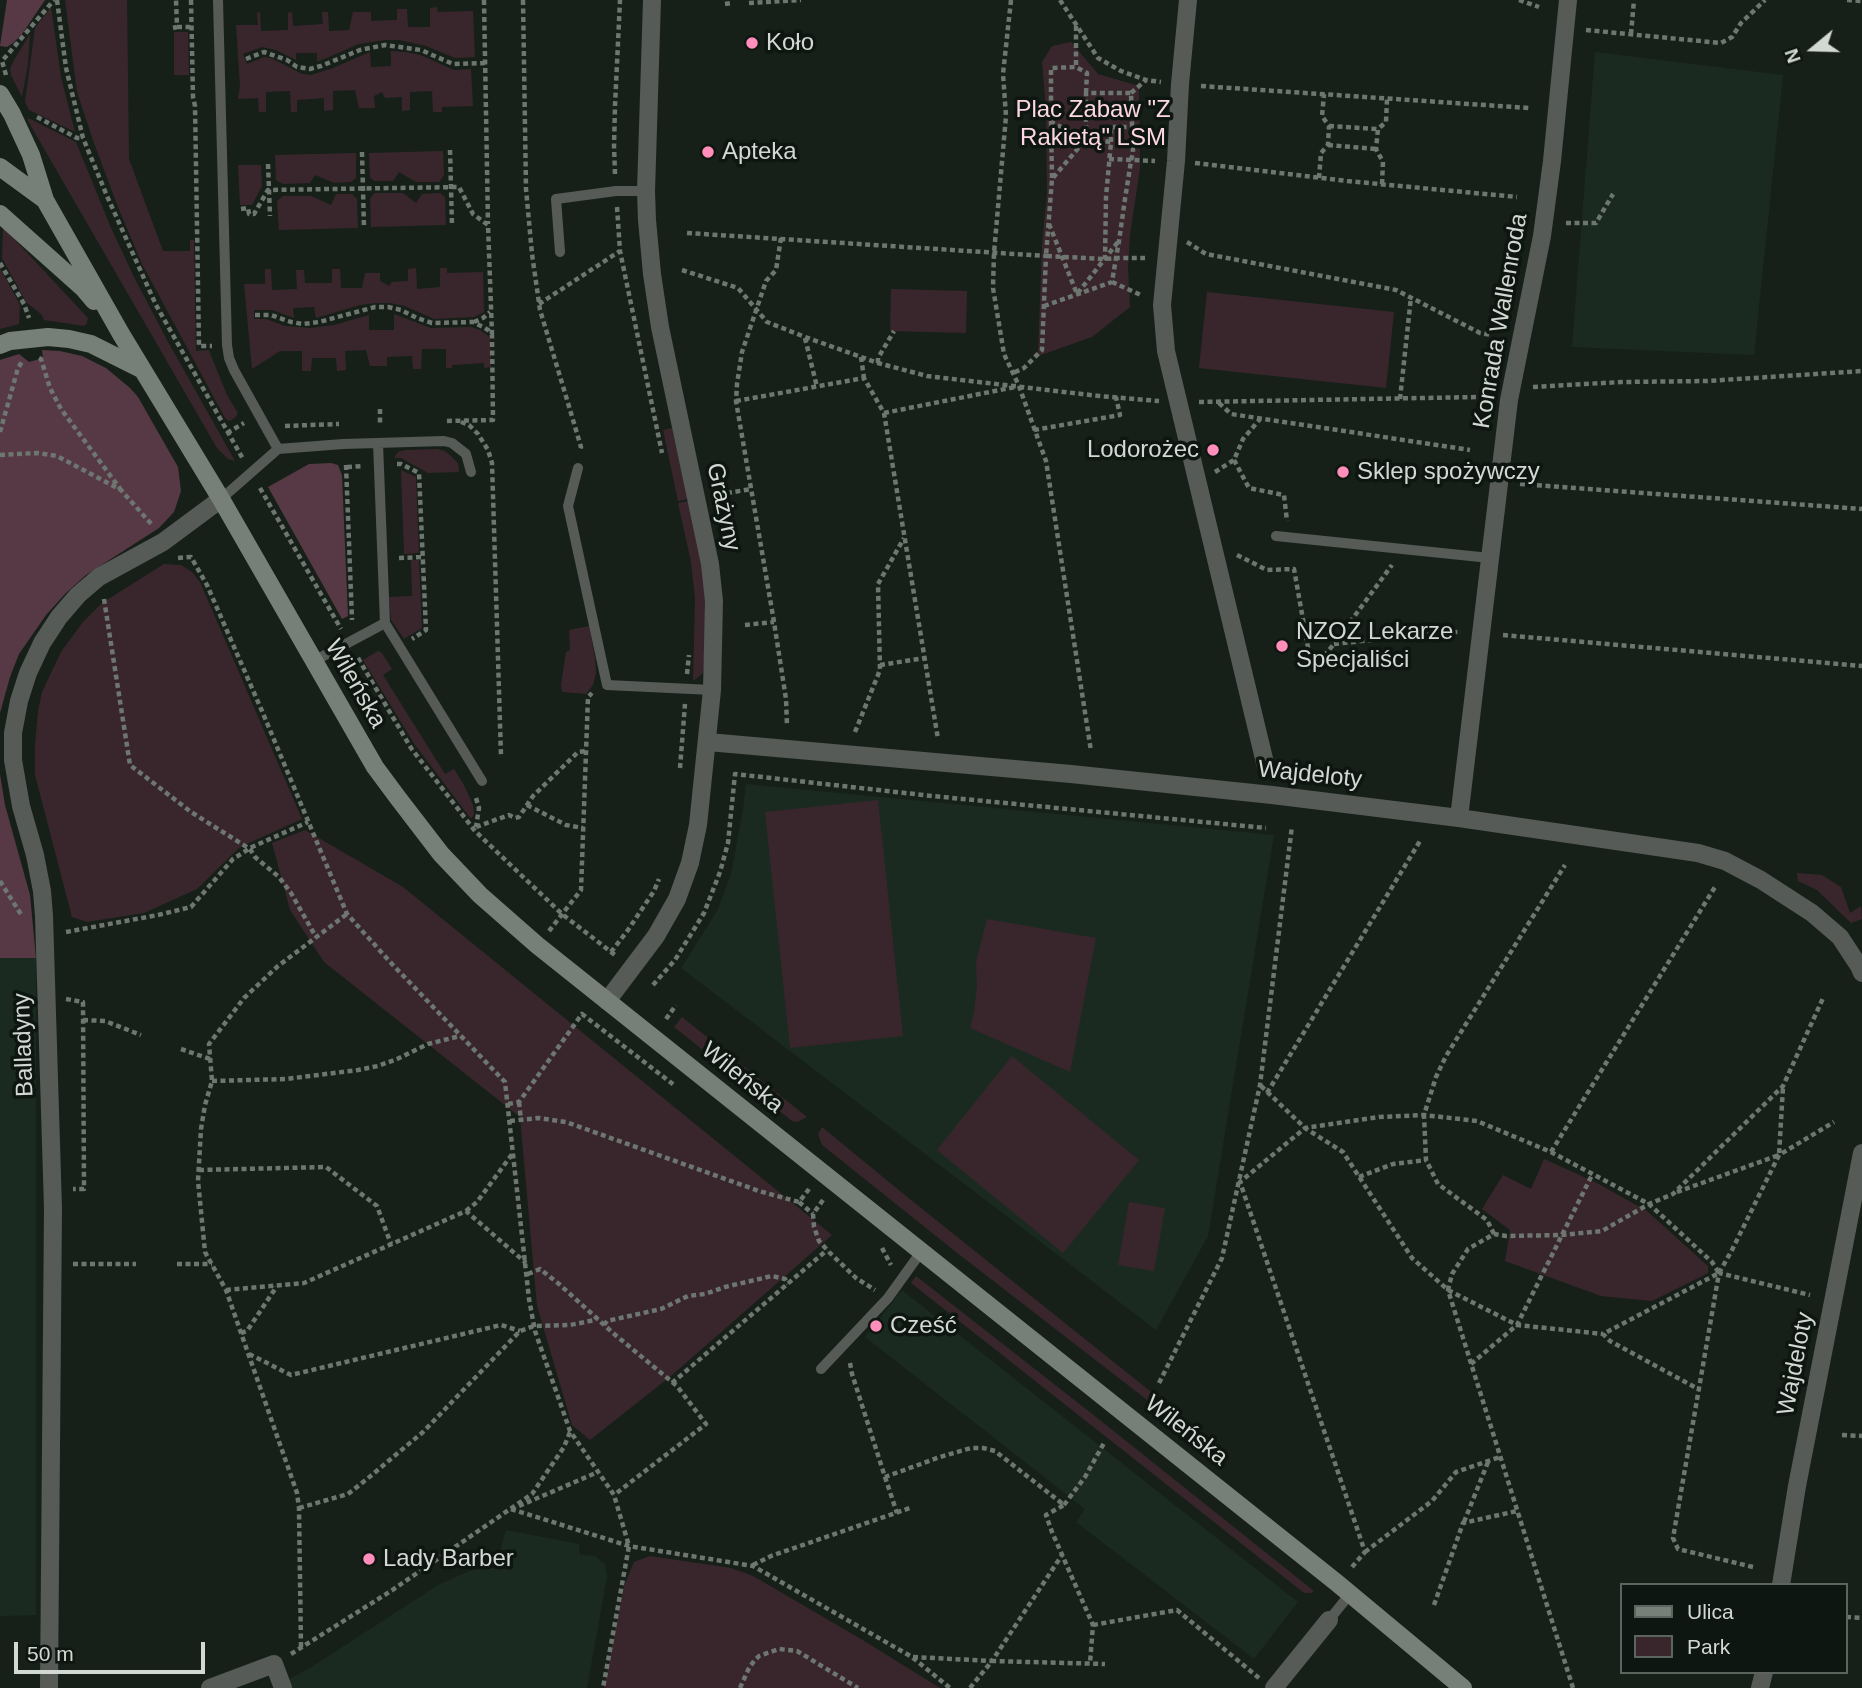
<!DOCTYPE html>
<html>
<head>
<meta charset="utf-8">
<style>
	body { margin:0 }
	#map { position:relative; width:1862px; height:1688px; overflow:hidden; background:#162019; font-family:Arial,sans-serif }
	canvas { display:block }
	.legend { position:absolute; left:1620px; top:1583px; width:228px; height:91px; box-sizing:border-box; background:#0d1610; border:2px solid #5c645f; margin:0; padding:9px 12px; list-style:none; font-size:21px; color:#d2d9d5 }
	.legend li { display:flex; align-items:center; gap:14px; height:35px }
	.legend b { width:35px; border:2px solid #5c645f }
	.north { position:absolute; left:1778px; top:14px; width:70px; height:70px; -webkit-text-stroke:5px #0d1610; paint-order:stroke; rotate:251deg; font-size:19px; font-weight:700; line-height:28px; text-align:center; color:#d2d9d5 }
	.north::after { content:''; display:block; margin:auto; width:24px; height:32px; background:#d2d9d5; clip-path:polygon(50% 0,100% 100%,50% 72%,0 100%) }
	.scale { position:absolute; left:14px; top:1642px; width:191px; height:32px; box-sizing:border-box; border:4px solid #d2d9d5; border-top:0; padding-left:9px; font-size:21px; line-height:24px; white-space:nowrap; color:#d2d9d5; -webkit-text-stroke:5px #0d1610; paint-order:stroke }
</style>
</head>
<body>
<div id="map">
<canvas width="1862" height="1688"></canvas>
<ul class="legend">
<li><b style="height:9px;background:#777f79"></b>Ulica</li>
<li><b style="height:19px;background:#39262d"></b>Park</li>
</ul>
<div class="north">N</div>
<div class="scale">50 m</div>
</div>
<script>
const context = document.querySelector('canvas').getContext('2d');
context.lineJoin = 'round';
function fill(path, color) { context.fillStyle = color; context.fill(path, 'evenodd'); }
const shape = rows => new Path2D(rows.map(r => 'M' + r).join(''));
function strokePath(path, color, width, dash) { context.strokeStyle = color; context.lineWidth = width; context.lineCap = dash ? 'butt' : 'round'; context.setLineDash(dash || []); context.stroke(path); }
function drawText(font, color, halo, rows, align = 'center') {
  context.font = font + ' Arial,sans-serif'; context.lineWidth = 7; context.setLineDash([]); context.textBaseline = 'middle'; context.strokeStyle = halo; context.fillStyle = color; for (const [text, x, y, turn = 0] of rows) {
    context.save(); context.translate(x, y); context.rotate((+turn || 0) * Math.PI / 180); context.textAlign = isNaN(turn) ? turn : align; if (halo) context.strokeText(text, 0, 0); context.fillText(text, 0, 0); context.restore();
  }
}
fill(shape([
	[1595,52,1783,75,1754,355,1572,347],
	[746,784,1274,835,1208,1236,1156,1330,681,968,717,911,731,874,743,809],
	[0,958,36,958,36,1615,0,1616],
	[902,1290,1298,1602,1254,1659,1076,1522,1085,1509,865,1337],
	[506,1530,579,1544,580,1555,595,1556,605,1564,607,1577,587,1688,291,1688,288,1680,313,1666,438,1585,498,1558]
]), '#1a2a20');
fill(shape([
	[65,0,127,0,129,159,163,251,190,251,190,240,194,240,196,351,209,350,210,353,227,395,238,413,235,418,229,421,225,418,142,264,118,207,94,143,77,92],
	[51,7,61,77,75,132,29,110,25,102,35,28],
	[437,7,438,12,473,11,475,57,455,58,426,46,399,40,385,40,359,44,317,62,317,53,296,53,296,60,276,50,262,47,243,54,247,64,264,57,271,58,302,74,311,75,333,68,370,52,371,67,391,66,391,51,406,52,420,55,454,70,471,69,473,106,442,107,442,112,433,112,432,91,410,92,410,110,402,111,402,97,385,98,382,92,374,96,375,108,359,108,355,90,333,91,333,110,324,111,324,98,297,100,297,112,291,112,290,91,266,92,266,112,259,112,258,98,238,99,240,86,236,25,258,25,257,13,260,12,261,31,288,30,288,13,292,12,293,26,323,24,322,12,328,12,329,31,349,30,353,12,371,12,371,21,397,20,397,9,407,9,408,27,430,27,430,8],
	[174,32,188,32,189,75,174,75],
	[30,34,28,64,22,97,11,75,10,69,14,60],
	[1071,42,1098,74,1139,86,1140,168,1130,235,1128,269,1130,307,1092,337,1038,356,1042,245,1047,193,1046,110,1042,62,1052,46],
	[28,118,76,142,111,228,134,277,167,340,235,461,228,459,217,448,28,121],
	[443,151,444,175,439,182,416,182,399,172,393,181,375,181,370,178,369,153],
	[356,153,356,178,351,182,334,183,315,175,310,183,283,184,276,180,275,155],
	[238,165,261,165,262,186,252,205,240,205],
	[374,193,403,193,416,203,422,194,440,193,445,197,446,225,371,227,370,199],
	[336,194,352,194,357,199,358,228,279,230,277,201,283,196,311,196,331,205],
	[3,227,88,318,87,323,84,326,44,320,42,315,26,302,2,258],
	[0,268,20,305,19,324,0,329],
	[416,268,417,289,440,287,440,268,447,268,447,273,483,272,484,312,474,317,434,319,405,306,390,303,376,303,360,305,316,318,314,307,293,308,294,318,272,310,254,310,254,319,266,319,285,326,310,328,334,325,369,315,369,330,394,330,394,314,431,328,471,327,480,330,490,337,491,367,484,368,484,363,452,365,452,368,446,368,446,349,422,349,421,369,413,369,412,356,387,357,387,366,370,366,366,350,345,351,346,370,337,371,336,358,312,358,311,371,302,371,302,351,280,351,252,369,244,284,265,284,265,269,271,269,272,290,297,289,296,270,304,270,305,283,332,283,332,269,340,269,341,288,362,288,365,273,380,273,380,281,389,286,392,282,408,281,408,269],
	[891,289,967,291,966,333,890,331],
	[1207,292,1394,312,1386,388,1199,368],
	[672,428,688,499,678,501,663,430],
	[437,449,445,451,451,456,458,463,459,472,428,473,401,458,394,458,398,452,405,450],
	[401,470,416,477,419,553,404,554],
	[688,501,697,538,705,590,706,629,703,673,693,681,695,598,691,562,678,503],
	[411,560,419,560,422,628,404,639,391,620,389,597,412,596],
	[164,564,181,565,192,572,200,582,302,819,240,847,197,889,144,913,87,922,72,917,35,775,35,746,38,711,42,692,61,652,83,622,102,603],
	[589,626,595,657,596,673,593,685,586,694,562,692,561,685,565,658,566,652,570,650,569,630],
	[378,651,382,653,392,669,383,675,445,774,454,769,464,785,473,805,474,814,471,819,415,745,363,660],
	[878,800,903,1036,790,1048,765,812],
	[305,830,403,887,832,1235,671,1376,590,1440,572,1425,537,1306,520,1117,324,962,290,910,272,843],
	[1797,873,1822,875,1841,887,1850,913,1861,906,1862,919,1851,923,1817,890,1798,881],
	[987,919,1096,938,1070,1072,970,1028,974,1012,977,985,976,962],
	[682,1017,807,1117,797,1122,792,1121,674,1027],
	[1012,1056,1139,1160,1063,1253,937,1150],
	[822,1127,906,1196,1180,1415,1169,1417,956,1252,822,1145,818,1134],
	[1544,1159,1595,1182,1647,1211,1708,1266,1708,1273,1652,1301,1601,1296,1505,1261,1510,1230,1482,1209,1503,1175,1531,1189],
	[1129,1202,1165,1208,1154,1271,1118,1265],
	[916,1276,1091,1413,1314,1591,1311,1593,1304,1593,911,1283],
	[650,1556,731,1568,753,1576,861,1639,940,1688,604,1688,624,1586,634,1562]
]), '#39262d');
fill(shape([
	[7,0,45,0,22,34,13,43,7,47,0,46],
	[42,350,60,351,82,356,106,368,130,388,138,397,178,467,181,491,174,512,159,528,86,575,66,593,46,615,19,654,10,677,0,713,0,360,19,354,29,362,43,358],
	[331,463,338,465,342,475,348,616,342,619,268,487,309,464],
	[0,774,5,805,30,895,36,958,0,958]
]), '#563944');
strokePath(shape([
	[57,0,66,68,83,138,107,196,156,305,243,459],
	[191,0,193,97,195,106,199,346,212,346],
	[484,0,488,224],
	[523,0,526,189,532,254,540,310,568,403,581,447,580,451],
	[1011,0,1003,74,1006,116,994,253,993,288,1004,354,1019,386,1046,461,1091,751],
	[1060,0,1098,58,1121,71,1146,80,1161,82],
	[1519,0,1539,7],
	[1847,0,1862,1],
	[749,3,801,0],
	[725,4,731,3],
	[1076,26,1076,67],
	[177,27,191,27],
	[173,28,177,27,176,0],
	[1586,30,1721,43,1732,37,1741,23,1765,0],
	[1631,34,1634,0],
	[246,59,264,52,287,60,297,67,310,69,321,66,360,50,385,45,421,50,453,64,485,63],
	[6,75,2,61,54,0],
	[1201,86,1529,108],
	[1086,93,1087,73,1076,67,1051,68,1051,122,1086,139,1111,142,1106,197,1105,259],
	[1131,93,1146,80],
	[37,117,77,138,83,138],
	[1051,122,1052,178],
	[1329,126,1377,129],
	[1111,142,1111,127,1132,127],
	[1328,145,1376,149],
	[450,150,452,226],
	[362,152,364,228],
	[1109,159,1155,161],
	[1195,163,1347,181,1517,197],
	[268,164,270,216],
	[615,174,614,146,615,106,620,0],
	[1319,178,1321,153,1328,145,1329,126,1322,116,1324,94],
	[1382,184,1383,162,1376,149,1378,129,1386,122,1387,99],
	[617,207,620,251,662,453],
	[241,209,248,208,249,214,254,214,268,190,459,187,473,214,488,225,492,334],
	[1566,223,1596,223,1613,194],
	[1049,224,1077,294,1118,242],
	[687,233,1046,256,1042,350,1024,368,1013,373],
	[781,238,776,270,766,281,742,352,737,384,736,401,774,622,786,699,787,726],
	[1187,242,1206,254,1396,290,1480,333,1491,335],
	[0,263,24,304,29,318],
	[682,270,738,288,767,322,805,337,878,363,927,376,1099,396,1159,401],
	[1112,282,1143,296],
	[539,304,620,251],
	[1044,306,1112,282,1116,258,1119,241,1125,199,1131,161,1133,152,1131,93,1086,93,1086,139,1052,179,1046,256,1105,259,1116,258,1145,258],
	[255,315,271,315,291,322,303,324,319,322,375,307,388,307,401,310,417,318,432,323,473,322,483,327,488,330,492,335,493,420,446,421],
	[474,322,483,318,490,312],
	[805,338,817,387],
	[861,357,864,378],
	[39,358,41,359,50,388,61,409,121,490],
	[878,363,878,358,894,331],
	[1533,387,1621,382,1707,381,1862,371],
	[1400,399,1411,297],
	[736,401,864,378,884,413,938,739],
	[1199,402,1478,397],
	[1219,403,1231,414,1470,450],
	[380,409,380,423],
	[884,413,1015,387],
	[461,422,469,425,478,434,488,450,492,463,501,756],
	[285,426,339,424],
	[1034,430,1120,415,1116,397],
	[0,432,18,368,23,360],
	[227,433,244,423],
	[0,455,37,453,57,456,121,490,153,526],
	[1234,460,1249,488,1284,495,1287,521],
	[397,464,401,464,419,473,426,630,412,639],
	[346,465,352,620],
	[347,467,363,466],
	[1215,472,1234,460,1243,439,1260,419],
	[1520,484,1862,509],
	[260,488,341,629],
	[727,493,752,489],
	[1237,555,1267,570,1294,569,1312,670],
	[178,558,191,557,207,585,262,711,347,914,392,964,505,1082,529,1299,535,1331,570,1431,614,1495,629,1546,603,1688],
	[399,558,423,557],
	[104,599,130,765,191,812,250,849,255,857,279,877,291,893,316,937],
	[745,625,774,622],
	[1503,635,1862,666],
	[1334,644,1450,632,1461,632],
	[358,658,411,748,475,831,562,914,615,955],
	[880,665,925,658],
	[1313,669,1334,644,1392,565],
	[687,674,689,655],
	[855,732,880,670,878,584,904,538],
	[680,768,685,704],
	[476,798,479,808,476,827],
	[527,805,566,825,583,828],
	[476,827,509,815,515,818,519,817,533,796,578,752,586,751],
	[0,881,22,916],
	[549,931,581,890,588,697,592,693],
	[66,932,158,915,191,907,233,859,252,847,308,822],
	[611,952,628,930,654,891,659,879],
	[653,985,675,960,704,913,720,872,728,843,735,774,932,796,1266,828],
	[66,999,83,1002,84,1189,73,1189],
	[666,1019,676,1005],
	[83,1020,105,1021,141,1035],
	[181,1049,210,1059],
	[212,1081,286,1079,358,1070,378,1066,397,1059,428,1044,460,1036],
	[1261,1086,1305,1128,1343,1152,1412,1258,1448,1290,1517,1325,1592,1175],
	[1267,1093,1420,841],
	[519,1102,521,1120],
	[508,1104,519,1102,582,1014,674,1085],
	[510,1121,538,1118,566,1122,759,1191,799,1202,809,1189],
	[1551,1152,1715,887],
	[199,1170,326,1167,377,1206,391,1244],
	[1359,1177,1393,1164,1426,1160],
	[1677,1192,1779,1155,1783,1087],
	[823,1200,813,1214,814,1227,819,1241,829,1252,856,1278,875,1290],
	[799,1202,813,1214],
	[466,1211,477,1202,513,1153],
	[1494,1234,1487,1220,1438,1184,1426,1160,1424,1115,1436,1077,1446,1056,1565,865],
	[882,1248,891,1265],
	[73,1264,136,1264],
	[177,1264,212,1264],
	[1719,1273,1732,1250,1779,1155,1834,1122],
	[528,1274,540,1269,559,1284,613,1333,677,1386,706,1424,614,1495],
	[226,1290,304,1283,466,1211,526,1263],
	[604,1325,607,1321,661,1309,688,1296,705,1294,725,1287,772,1276,785,1279,788,1284],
	[241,1333,247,1331,275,1289,275,1286],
	[249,1354,291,1375,501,1325,520,1331],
	[850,1363,852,1374,885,1477,940,1457,971,1448,983,1448,995,1451,1064,1505,1046,1515,1052,1532,1093,1625,1090,1663],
	[1471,1364,1517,1325,1603,1334],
	[672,1383,827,1250],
	[1159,1383,1222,1258,1260,1085,1292,826],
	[1842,1435,1862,1436],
	[885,1477,897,1513],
	[1064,1505,1085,1477,1104,1443],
	[519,1506,598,1472],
	[299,1508,348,1494,367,1479,423,1432,520,1331,534,1326,570,1325,595,1320,597,1318],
	[511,1509,629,1546,753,1566,912,1657,950,1688],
	[1464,1522,1488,1462],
	[1365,1552,1432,1501,1456,1472,1500,1457],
	[753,1565,771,1556,910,1508],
	[1352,1567,1365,1552,1240,1182,1305,1128,1379,1117,1424,1115,1477,1121,1551,1152,1649,1204,1712,1262,1719,1273,1603,1334,1610,1341,1700,1390],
	[1753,1567,1678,1549,1673,1538,1719,1273,1810,1295],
	[1434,1605,1463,1523,1517,1511],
	[1846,1617,1862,1618],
	[1093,1625,1177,1610,1259,1678],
	[301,1647,299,1508,297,1493,226,1290,205,1252,198,1181,201,1129,205,1105,212,1081,209,1044,244,998,278,966,347,914],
	[291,1654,391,1591,532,1494,564,1447,570,1432],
	[913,1657,992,1661,1062,1555],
	[740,1688,749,1668,754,1661,759,1656,779,1649,797,1651,858,1688],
	[970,1688,992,1661,1105,1664],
	[1573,1688,1448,1290,1452,1274,1468,1249,1494,1234,1506,1236,1562,1235,1602,1231,1649,1204,1673,1194,1783,1086,1824,996]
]), '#6d7670', 4.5, [5, 3.5]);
strokePath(shape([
	[218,0,227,345,229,358,234,370,278,449],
	[560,252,556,199,616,191,646,191],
	[378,443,385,623,482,781],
	[578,468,568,506,607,685,712,690],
	[221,499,278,449,343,444,444,441,452,443,466,454,471,472],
	[1276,536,1490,558],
	[314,661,385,623],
	[821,1369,888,1298,921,1252],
	[1329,1620,1350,1594]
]), '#565b58', 10);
strokePath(shape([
	[1188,0,1180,84,1176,161,1162,305,1166,351,1266,767],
	[708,742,1071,774,1272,795,1459,818,1698,853,1725,861,1761,880,1812,913,1840,937,1859,966,1862,973],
	[1459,818,1509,400,1542,236,1552,161,1568,0],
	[607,1001,656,936,677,899,690,863,698,825,712,690,714,601,710,564,660,327,652,274,647,220,646,191,652,0],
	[1781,1585,1797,1486,1862,1153],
	[49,1688,53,1208,44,916,42,891,35,855,21,806,13,760,13,733,19,701,28,673,42,643,59,617,78,595,99,577,163,542,221,499],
	[210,1688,274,1664,283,1688],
	[1274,1688,1329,1620],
	[1760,1688,1764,1672]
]), '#565b58', 18);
strokePath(shape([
	[0,94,12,114,31,155,45,200,121,334,221,499,375,767,398,798,441,854,480,895,537,945,1337,1583,1463,1688],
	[0,167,45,200],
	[0,214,83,288,94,301],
	[0,345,10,341,48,337,69,339,91,344,143,370]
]), '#777f79', 18);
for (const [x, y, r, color] of [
	[752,43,7,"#ff8ebb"],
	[708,152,7,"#ff8ebb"],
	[1213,450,7,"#ff8ebb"],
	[1343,472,7,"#ff8ebb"],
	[1282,646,7,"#ff8ebb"],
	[876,1326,7,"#ff8ebb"],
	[369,1559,7,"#ff8ebb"]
]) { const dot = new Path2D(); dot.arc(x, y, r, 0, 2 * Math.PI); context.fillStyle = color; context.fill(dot); strokePath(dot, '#0d1610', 2.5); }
drawText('24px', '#d2d9d5', '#0d1610', [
	["Koło",766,43],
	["Apteka",722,152],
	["Lodorożec",1199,450,"right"],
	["Sklep spożywczy",1357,472],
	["NZOZ Lekarze",1296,632],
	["Specjaliści",1296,660],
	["Cześć",890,1326],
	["Lady Barber",383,1559]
], 'left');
drawText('24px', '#fdd8e4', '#0d1610', [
	["Plac Zabaw \"Z",1093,110],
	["Rakietą\" LSM",1093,138]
]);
drawText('24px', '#d2d9d5', '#0d1610', [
	["Konrada Wallenroda",1501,321,-80],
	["Grażyny",723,507,78],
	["Wileńska",355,684,60],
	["Wajdeloty",1310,775,6],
	["Balladyny",24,1045,-92],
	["Wileńska",742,1078,39],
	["Wajdeloty",1796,1364,-79],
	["Wileńska",1186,1431,38]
]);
</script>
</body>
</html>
